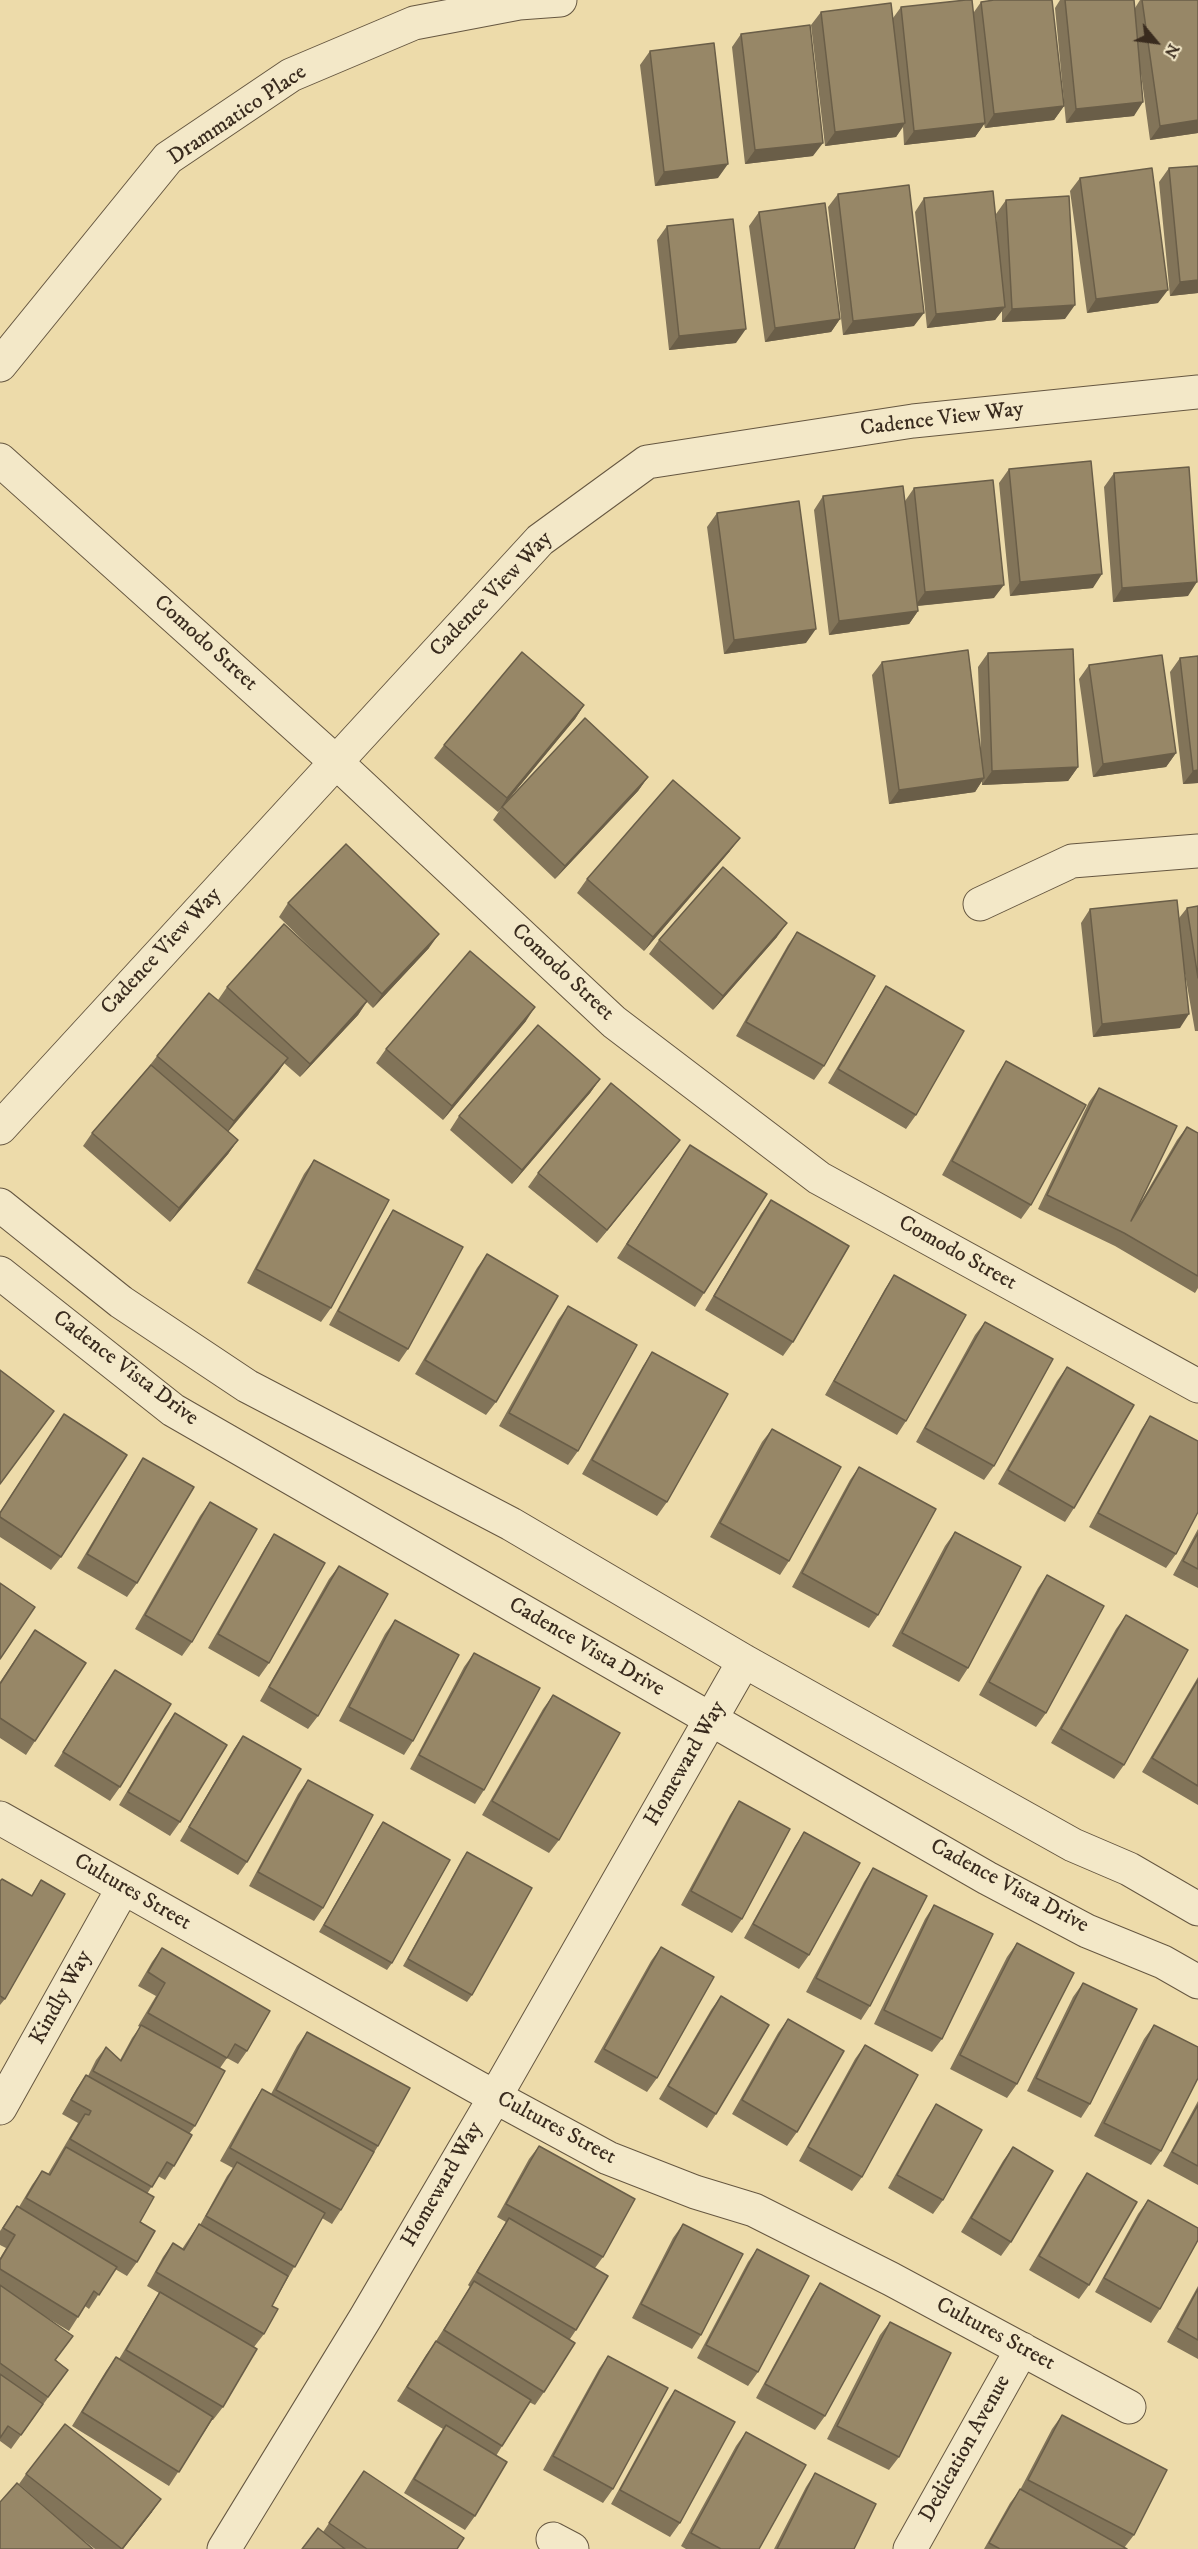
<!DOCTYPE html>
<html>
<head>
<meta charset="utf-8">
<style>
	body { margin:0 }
	#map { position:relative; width:1198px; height:2549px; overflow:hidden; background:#eddbaa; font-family:"IM FELL DW Pica",serif }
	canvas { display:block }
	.north { position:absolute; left:1126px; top:12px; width:60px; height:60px; -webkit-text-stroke:4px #f3e8c8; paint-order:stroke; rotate:119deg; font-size:16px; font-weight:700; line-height:24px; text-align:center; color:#392b1e }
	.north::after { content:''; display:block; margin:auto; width:21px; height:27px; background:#392b1e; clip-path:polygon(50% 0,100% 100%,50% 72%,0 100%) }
</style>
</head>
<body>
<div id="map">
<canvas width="1198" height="2549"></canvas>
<div class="north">N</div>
</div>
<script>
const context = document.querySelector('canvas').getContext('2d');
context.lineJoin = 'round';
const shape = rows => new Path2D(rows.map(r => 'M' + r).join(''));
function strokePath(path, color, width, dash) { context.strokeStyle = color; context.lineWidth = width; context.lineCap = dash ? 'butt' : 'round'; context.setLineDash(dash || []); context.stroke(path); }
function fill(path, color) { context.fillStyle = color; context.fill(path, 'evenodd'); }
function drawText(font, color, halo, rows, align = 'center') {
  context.font = font + ' "IM FELL DW Pica",serif'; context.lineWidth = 4.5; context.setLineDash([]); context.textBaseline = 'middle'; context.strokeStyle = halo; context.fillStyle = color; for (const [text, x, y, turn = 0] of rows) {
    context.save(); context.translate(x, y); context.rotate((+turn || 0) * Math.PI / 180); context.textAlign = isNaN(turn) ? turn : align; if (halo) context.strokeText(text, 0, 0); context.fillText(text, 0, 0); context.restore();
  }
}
const minor = shape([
	[0,365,168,158,291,75,414,23,519,3,560,0],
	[0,460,336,762,614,1022,819,1178,1198,1386],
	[980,904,1072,861,1198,851],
	[0,1128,540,540,647,462,913,421,1198,392],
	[0,1205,121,1302,247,1386,511,1524,744,1661,1073,1845,1129,1869,1198,1909],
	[0,1273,173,1410,987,1878,1087,1931,1163,1962,1198,1982],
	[0,1818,475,2086,608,2158,695,2192,754,2210,891,2279,1129,2407],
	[0,2108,123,1888],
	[553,2539,572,2549],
	[224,2549,366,2317,495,2097,744,1661],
	[910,2549,1022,2349]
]);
strokePath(minor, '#665741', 35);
strokePath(minor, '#f3e8c8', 33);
fill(shape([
	[1060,0,1134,0,1135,8,1140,0,1198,0,1198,133,1150,140,1141,74,1134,116,1066,123,1055,8],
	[981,2,1064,106,1054,120,985,128,984,124,975,137,904,145,903,127,896,137,825,146,811,25,821,12,893,18,901,7,974,12],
	[741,34,813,156,745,164,732,47],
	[650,51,718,178,655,186,640,65],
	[1198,166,1198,293,1170,296,1159,182,1169,168],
	[1080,178,1158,303,1087,313,1070,191],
	[838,194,914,326,843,335,828,207],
	[924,198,997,231,996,214,1006,200,1065,319,1002,322,1002,311,995,320,927,328,915,212],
	[759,212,840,319,831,332,765,342,749,226],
	[667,226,736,343,669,350,657,240],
	[1009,469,1093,588,1010,596,999,483],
	[1114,473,1188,596,1113,602,1104,487],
	[914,488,994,598,918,606,918,611,909,624,829,635,814,510,823,496,905,501],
	[717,513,806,643,724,654,707,527],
	[988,653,1078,767,1068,781,982,785,982,781,975,792,889,804,872,675,882,662,981,752,978,667],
	[1198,656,1198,783,1183,784,1170,672,1180,658],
	[1089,665,1176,753,1166,767,1093,777,1079,679],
	[584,705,575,719,498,812,434,758,444,745],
	[648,777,638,791,555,879,493,820,502,807],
	[730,851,644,951,577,893,587,879],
	[288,903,429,948,373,1008,367,1002,358,1015,300,1077,284,1063,278,1072,228,1132,238,1140,228,1154,170,1222,83,1146,92,1133,147,1069,157,1056,218,1000,227,987,327,964,279,917],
	[1198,906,1198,1031,1195,1031,1184,968,1180,1028,1093,1037,1081,923,1090,909,1179,918,1187,908],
	[797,932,824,1066,814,1080,736,1036,788,945],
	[777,937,713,1010,649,954,659,940],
	[886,986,916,1115,906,1129,828,1083,877,1000],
	[526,1021,443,1120,376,1063,386,1049],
	[1006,1061,1031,1205,1021,1219,942,1175,997,1075],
	[600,1079,590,1093,512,1184,450,1130,459,1116],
	[1099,1088,1138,1207,1177,1140,1187,1127,1198,1133,1198,1288,1195,1293,1115,1246,1038,1209,1089,1102],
	[690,1145,704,1293,695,1307,617,1258],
	[670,1153,597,1243,528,1187,538,1173],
	[314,1160,331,1308,321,1322,247,1283,304,1174],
	[771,1200,793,1342,783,1356,705,1310,761,1214],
	[393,1210,408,1349,399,1362,329,1325,384,1224],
	[487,1254,496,1402,486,1415,415,1374,477,1268],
	[894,1275,906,1421,897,1435,825,1395,885,1289],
	[568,1306,578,1451,568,1465,499,1426,558,1320],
	[985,1322,994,1466,984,1480,916,1442,975,1335],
	[652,1352,667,1502,657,1516,582,1474,643,1366],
	[1067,1367,1074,1508,1065,1522,998,1484,1057,1381],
	[64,1414,61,1557,51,1570,0,1537,0,1512],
	[1150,1416,1176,1554,1166,1568,1089,1527,1141,1430],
	[772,1429,789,1561,780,1575,710,1537,762,1442],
	[143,1458,137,1583,127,1597,77,1568,134,1472],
	[859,1467,878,1615,869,1628,792,1587,850,1480],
	[210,1502,192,1642,182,1656,135,1629,200,1516],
	[1198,1529,1198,1588,1173,1575],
	[955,1532,968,1668,959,1682,892,1646,945,1546],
	[274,1534,269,1663,259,1677,208,1648,265,1548],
	[339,1566,318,1716,308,1729,260,1701,329,1579],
	[1047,1575,1046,1713,1036,1727,979,1695,1038,1588],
	[1126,1615,1124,1765,1114,1779,1051,1743,1116,1629],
	[395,1620,413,1741,404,1755,339,1721,385,1634],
	[35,1630,35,1741,26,1755,0,1738,0,1682],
	[474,1653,484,1790,475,1804,410,1769,464,1667],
	[115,1670,120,1787,110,1801,54,1766,105,1684],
	[1198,1677,1198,1805,1142,1772],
	[553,1695,559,1840,549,1853,482,1815,543,1709],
	[175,1713,180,1822,170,1836,119,1805,165,1727],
	[243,1736,247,1862,238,1875,180,1841,234,1749],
	[308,1780,323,1908,314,1921,249,1886,298,1794],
	[739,1801,742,1919,732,1933,681,1905,730,1815],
	[383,1822,392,1963,387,1970,319,1932,378,1829],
	[804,1832,809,1955,799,1969,744,1938,795,1846],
	[467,1852,472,1995,467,2002,403,1966,462,1859],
	[873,1868,870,2006,861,2020,806,1992,864,1882],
	[41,1880,5,1999,0,2005,0,1881,31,1896],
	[934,1905,942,2039,932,2052,874,2024,925,1919],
	[1017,1943,1017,2084,1007,2098,950,2069,1007,1957],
	[661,1947,657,2078,647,2092,594,2062,651,1961],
	[162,1948,247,2051,238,2064,227,2058,220,2068,195,2126,189,2134,174,2166,165,2180,158,2176,147,2194,140,2222,137,2262,127,2276,115,2269,89,2309,85,2306,69,2331,41,2314,56,2360,68,2370,11,2449,0,2441,0,2258,6,2248,0,2245,0,2231,17,2206,19,2207,32,2185,42,2171,48,2174,78,2123,62,2114,77,2088,86,2075,88,2076,96,2060,106,2047,120,2060,132,2038,140,2027,138,2026,156,1996,138,1986,152,1962],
	[1083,1983,1090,2104,1081,2118,1027,2091,1073,1997],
	[721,1996,716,2114,707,2128,659,2099,711,2010],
	[788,2019,797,2132,787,2146,732,2114,778,2033],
	[1154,2025,1161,2151,1151,2165,1094,2136,1144,2039],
	[307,2032,378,2146,372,2156,341,2210,332,2224,322,2218,272,2306,264,2334,254,2347,223,2407,213,2420,212,2420,169,2486,72,2426,106,2371,116,2357,119,2359,151,2306,159,2293,147,2286,163,2257,173,2243,182,2249,199,2224,200,2225,227,2176,233,2168,220,2161,253,2103,262,2089,271,2094,297,2046],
	[865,2045,862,2177,852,2191,799,2161,855,2059],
	[1198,2101,1198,2185,1163,2166],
	[936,2104,943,2200,933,2214,888,2188,927,2118],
	[539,2146,603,2257,595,2268,576,2330,570,2339,544,2392,535,2405,529,2402,496,2456,475,2516,465,2530,404,2493,436,2439,443,2429,397,2401,426,2355,436,2341,470,2287,468,2285,506,2222,497,2217,529,2159],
	[1013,2147,1011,2242,1001,2256,961,2232,1003,2161],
	[1087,2173,1089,2285,1079,2299,1029,2270,1078,2186],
	[1148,2200,1160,2309,1151,2323,1095,2292,1138,2214],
	[683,2224,701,2335,692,2349,632,2318,673,2238],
	[757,2249,758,2372,748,2386,697,2358,748,2262],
	[820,2283,825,2416,815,2430,756,2398,811,2297],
	[1198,2286,1198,2359,1167,2342],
	[890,2322,899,2457,889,2470,827,2439,880,2335],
	[608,2356,613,2489,603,2503,543,2470,599,2369],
	[675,2390,680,2523,670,2537,611,2504,666,2403],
	[1062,2415,1134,2535,1124,2548,1127,2549,984,2549,1010,2503,1020,2490,1052,2429],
	[746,2432,759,2549,686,2549,681,2546,736,2446],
	[364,2471,457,2549,302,2549,323,2532],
	[815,2473,854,2549,774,2549,806,2487],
	[26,2474,152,2512,123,2549,95,2549,77,2535,19,2484]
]), '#827459');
fill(shape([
	[1143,102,1134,116,1066,123,1076,109],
	[1064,106,1054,120,985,128,994,114],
	[1198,120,1198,133,1150,140,1160,126],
	[905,123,896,137,825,146,835,132],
	[985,123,975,137,904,145,914,131],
	[823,143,813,156,745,164,755,150],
	[728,164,718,178,655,186,664,172],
	[1198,280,1198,293,1170,296,1180,282],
	[1168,290,1158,303,1087,313,1096,299],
	[1075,305,1065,319,1002,322,1012,309],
	[1005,307,995,320,927,328,936,314],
	[924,313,914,326,843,335,853,321],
	[840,319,831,332,765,342,775,328],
	[746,329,736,343,669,350,679,336],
	[1102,574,1093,588,1010,596,1020,582],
	[1197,582,1188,596,1113,602,1122,588],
	[1004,585,994,598,915,606,925,592],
	[918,611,909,624,829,635,839,621],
	[816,629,806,643,724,654,734,640],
	[584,705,575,719,498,812,507,798],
	[1176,753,1166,767,1093,777,1103,764],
	[1078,767,1068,781,982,785,992,771],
	[1198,770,1198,783,1183,784,1193,771],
	[648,777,638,791,555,879,565,866],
	[984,778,975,792,889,804,899,790],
	[740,838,730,851,644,951,653,937],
	[787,923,777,937,713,1010,723,996],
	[439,934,429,948,373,1008,382,994],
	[367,1001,358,1015,300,1077,310,1064],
	[535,1007,526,1021,443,1120,452,1106],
	[1189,1014,1180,1028,1093,1037,1102,1024],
	[288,1058,278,1072,225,1135,234,1121],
	[600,1079,590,1093,512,1184,522,1170],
	[238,1140,228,1154,170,1222,179,1208],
	[680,1140,670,1153,597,1243,607,1230],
	[161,2499,152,2512,123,2549,122,2549]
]), '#6a5e48');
const building = shape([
	[966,0,972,0,985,123,914,131,901,7,966,0],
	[994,0,1052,0,1064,106,994,114,981,2,994,0],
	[1065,0,1134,0,1143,102,1076,109,1065,0],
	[1142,0,1198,0,1198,120,1160,126,1142,0],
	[891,3,905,123,835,132,821,12,891,3],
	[810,25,823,143,755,150,741,34,810,25],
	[714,43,728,164,664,172,650,51,714,43],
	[1198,166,1198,280,1180,282,1169,168,1198,166],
	[1152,168,1168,290,1096,299,1080,178,1152,168],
	[909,185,924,313,853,321,838,194,909,185],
	[993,191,1005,307,936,314,924,198,993,191],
	[1069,196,1075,305,1012,309,1006,200,1069,196],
	[825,203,840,319,775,328,759,212,825,203],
	[733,219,746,329,679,336,667,226,733,219],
	[1091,461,1102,574,1020,582,1009,469,1091,461],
	[1189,467,1197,582,1122,588,1114,473,1189,467],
	[993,480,1004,585,925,592,914,488,993,480],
	[903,486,918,611,839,621,823,496,903,486],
	[799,501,816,629,734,640,717,513,799,501],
	[1073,649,1078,767,992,771,988,653,1073,649],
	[968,650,984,778,899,790,882,662,968,650],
	[522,652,584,705,507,798,444,745,522,652],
	[1162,655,1176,753,1103,764,1089,665,1162,655],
	[1198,656,1198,770,1193,771,1180,658,1198,656],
	[585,718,648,777,565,866,502,807,585,718],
	[673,780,740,838,653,937,587,879,673,780],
	[346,844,439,934,382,994,288,903,346,844],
	[723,867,787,923,723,996,659,940,723,867],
	[1177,900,1189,1014,1102,1024,1090,909,1177,900],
	[1198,906,1198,978,1187,908,1198,906],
	[284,924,367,1001,310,1064,227,987,284,924],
	[797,932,875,976,824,1066,746,1022,797,932],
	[470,951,535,1007,452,1106,386,1049,470,951],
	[886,986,964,1031,916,1115,838,1069,886,986],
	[209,993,288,1058,234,1121,157,1056,209,993],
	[538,1025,600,1079,522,1170,459,1116,538,1025],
	[1006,1061,1086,1105,1031,1205,952,1161,1006,1061],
	[151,1065,238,1140,179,1208,92,1133,151,1065],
	[611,1083,680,1140,607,1230,538,1173,611,1083],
	[1099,1088,1177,1126,1131,1221,1187,1127,1198,1133,1198,1276,1124,1233,1047,1195,1099,1088],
	[690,1145,767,1194,704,1293,627,1244,690,1145],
	[314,1160,389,1200,331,1308,256,1269,314,1160],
	[771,1200,849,1246,793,1342,714,1296,771,1200],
	[393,1210,463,1247,408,1349,338,1311,393,1210],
	[487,1254,558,1296,496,1402,425,1360,487,1254],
	[894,1275,966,1315,906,1421,834,1381,894,1275],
	[568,1306,637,1345,578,1451,509,1413,568,1306],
	[985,1322,1053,1359,994,1466,925,1428,985,1322],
	[652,1352,728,1394,667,1502,592,1460,652,1352],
	[1067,1367,1134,1405,1074,1508,1008,1470,1067,1367],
	[0,1370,54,1411,0,1484,0,1370],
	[64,1414,127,1455,61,1557,0,1517,0,1513,64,1414],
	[1150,1416,1198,1441,1198,1512,1176,1554,1098,1513,1150,1416],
	[772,1429,841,1467,789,1561,720,1523,772,1429],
	[143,1458,194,1487,137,1583,87,1554,143,1458],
	[859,1467,936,1509,878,1615,802,1573,859,1467],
	[210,1502,257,1529,192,1642,145,1615,210,1502],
	[955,1532,1021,1567,968,1668,902,1633,955,1532],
	[1198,1533,1198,1569,1183,1561,1198,1533],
	[274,1534,325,1563,269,1663,218,1634,274,1534],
	[339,1566,388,1594,318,1716,269,1687,339,1566],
	[1047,1575,1104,1606,1046,1713,989,1682,1047,1575],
	[0,1583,35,1607,0,1659,0,1583],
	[1126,1615,1188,1650,1124,1765,1061,1729,1126,1615],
	[395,1620,459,1655,413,1741,349,1707,395,1620],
	[35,1630,86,1663,35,1741,0,1718,0,1684,35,1630],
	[474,1653,540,1688,484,1790,419,1755,474,1653],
	[115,1670,171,1704,120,1787,63,1752,115,1670],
	[1198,1680,1198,1786,1152,1758,1198,1680],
	[553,1695,620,1733,559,1840,492,1801,553,1695],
	[175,1713,227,1745,180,1822,128,1792,175,1713],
	[243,1736,301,1769,247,1862,189,1827,243,1736],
	[308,1780,373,1815,323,1908,258,1872,308,1780],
	[739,1801,790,1829,742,1919,691,1891,739,1801],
	[383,1822,450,1860,392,1963,324,1925,383,1822],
	[804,1832,860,1863,809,1955,753,1924,804,1832],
	[467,1852,532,1888,472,1995,408,1959,467,1852],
	[873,1868,927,1896,870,2006,816,1978,873,1868],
	[2,1879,32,1896,41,1880,65,1894,5,1999,0,1996,0,1881,2,1879],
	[934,1905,993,1934,942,2039,884,2010,934,1905],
	[1017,1943,1074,1973,1017,2084,960,2055,1017,1943],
	[661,1947,714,1977,657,2078,604,2049,661,1947],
	[162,1948,270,2011,247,2051,235,2044,227,2058,148,2013,165,1983,148,1972,162,1948],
	[1083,1983,1137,2009,1090,2104,1036,2078,1083,1983],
	[721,1996,769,2025,716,2114,668,2086,721,1996],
	[788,2019,844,2051,797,2132,742,2100,788,2019],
	[141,2025,225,2071,195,2126,93,2071,106,2047,121,2061,141,2025],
	[1154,2025,1198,2047,1198,2078,1161,2151,1104,2123,1154,2025],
	[307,2032,410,2088,378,2146,276,2090,307,2032],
	[865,2045,918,2075,862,2177,808,2147,865,2045],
	[86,2075,192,2135,174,2166,167,2162,152,2187,70,2139,85,2114,89,2115,91,2111,71,2100,86,2075],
	[262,2089,374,2152,341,2210,230,2148,262,2089],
	[936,2104,982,2130,943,2200,897,2175,936,2104],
	[1198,2105,1198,2166,1172,2152,1198,2105],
	[539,2146,635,2199,603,2257,506,2204,539,2146],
	[66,2147,154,2197,140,2222,155,2231,137,2262,26,2198,42,2171,50,2175,66,2147],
	[1013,2147,1053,2171,1011,2242,971,2218,1013,2147],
	[237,2162,325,2213,295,2267,206,2216,237,2162],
	[1087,2173,1137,2202,1089,2285,1039,2256,1087,2173],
	[1148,2200,1198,2228,1198,2240,1160,2309,1104,2278,1148,2200],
	[17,2206,117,2267,99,2295,94,2291,78,2317,0,2269,0,2260,15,2235,3,2228,17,2206],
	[509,2218,608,2276,576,2330,477,2272,509,2218],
	[199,2224,288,2276,272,2306,278,2309,264,2334,156,2272,173,2243,184,2250,199,2224],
	[683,2224,743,2254,701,2335,641,2304,683,2224],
	[757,2249,809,2276,758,2372,706,2345,757,2249],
	[474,2281,575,2343,544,2392,444,2330,474,2281],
	[820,2283,880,2316,825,2416,765,2384,820,2283],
	[0,2285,73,2336,55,2360,68,2370,48,2397,0,2363,0,2285],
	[1198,2289,1198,2340,1177,2328,1198,2289],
	[160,2292,257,2349,223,2407,126,2350,160,2292],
	[890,2322,951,2353,899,2457,837,2426,890,2322],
	[436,2341,531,2400,502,2446,407,2387,436,2341],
	[608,2356,668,2388,613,2489,553,2456,608,2356],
	[116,2357,213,2417,179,2472,82,2412,116,2357],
	[0,2374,43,2404,21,2435,8,2426,0,2438,0,2374],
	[675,2390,735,2422,680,2523,620,2490,675,2390],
	[1062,2415,1167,2470,1134,2535,1028,2480,1062,2415],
	[65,2424,161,2499,122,2549,26,2474,65,2424],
	[446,2425,507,2462,475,2516,414,2479,446,2425],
	[746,2432,806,2465,759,2549,721,2549,691,2533,746,2432],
	[364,2471,464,2538,457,2549,367,2549,329,2523,364,2471],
	[815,2473,876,2504,854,2549,777,2549,815,2473],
	[17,2483,93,2549,0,2549,0,2502,17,2483],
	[1020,2489,1127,2549,1000,2549,989,2543,1020,2489],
	[318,2528,345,2549,302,2549,318,2528]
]);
fill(building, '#978767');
strokePath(building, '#6a5e48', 1.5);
drawText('22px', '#392b1e', '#f3e8c8', [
	["Drammatico Place",238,116,-34],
	["Cadence View Way",942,420,-7],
	["Cadence View Way",492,595,-46],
	["Comodo Street",205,644,42],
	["Cadence View Way",162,952,-47],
	["Comodo Street",562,973,43],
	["Comodo Street",957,1254,29],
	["Cadence Vista Drive",125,1369,37],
	["Cadence Vista Drive",586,1648,30],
	["Homeward Way",686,1764,-60],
	["Cadence Vista Drive",1009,1887,28],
	["Cultures Street",132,1893,30],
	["Kindly Way",62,1998,-61],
	["Cultures Street",556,2129,28],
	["Homeward Way",443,2185,-60],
	["Cultures Street",995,2335,28],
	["Dedication Avenue",966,2449,-61]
]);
</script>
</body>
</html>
